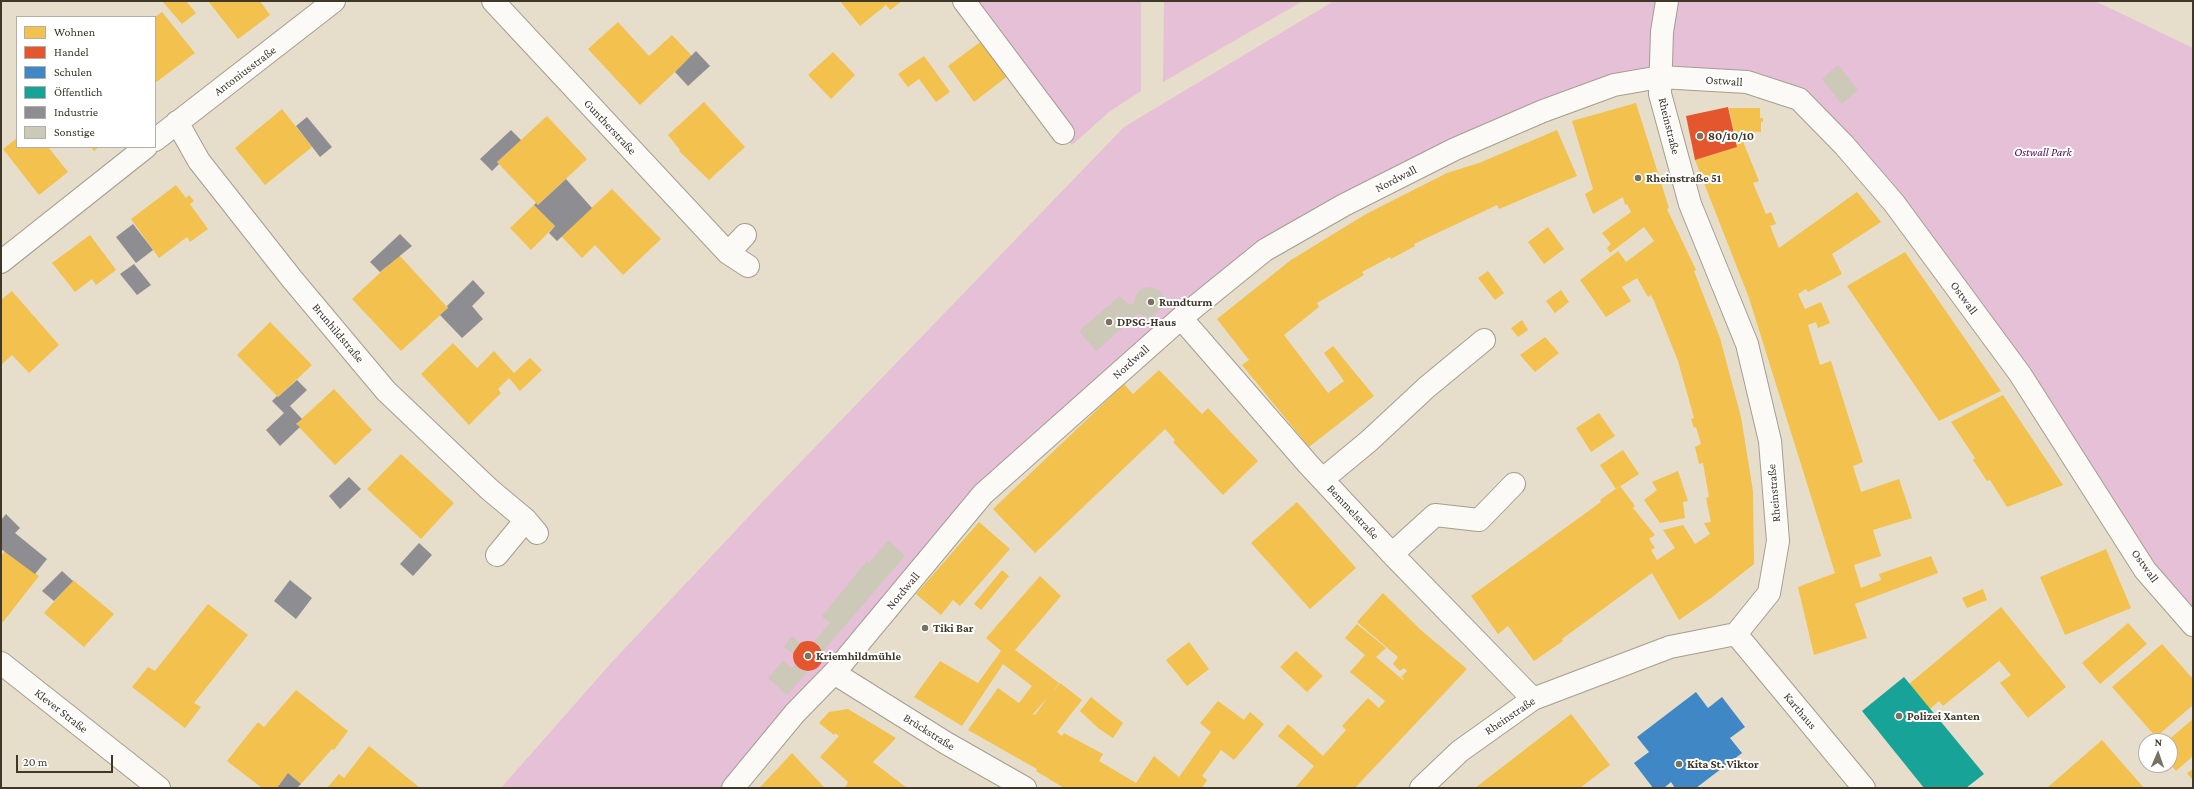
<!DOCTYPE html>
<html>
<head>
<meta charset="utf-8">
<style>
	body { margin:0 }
	#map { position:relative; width:2194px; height:789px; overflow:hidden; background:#e6deca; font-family:"Crimson Pro",serif }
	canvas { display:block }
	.frame { position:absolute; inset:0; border:2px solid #3f3829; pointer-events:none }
	.legend { position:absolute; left:16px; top:16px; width:140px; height:132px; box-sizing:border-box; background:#fff; border:1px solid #b2afa9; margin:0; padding:5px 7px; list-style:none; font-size:12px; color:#3f3829 }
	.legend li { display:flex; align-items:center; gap:8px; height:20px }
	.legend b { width:20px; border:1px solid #b2afa9 }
	.north { position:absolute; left:2138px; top:733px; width:40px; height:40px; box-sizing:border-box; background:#fff; border:1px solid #b2afa9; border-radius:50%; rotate:2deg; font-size:11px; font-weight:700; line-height:16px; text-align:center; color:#3f3829 }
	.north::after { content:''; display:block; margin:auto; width:14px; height:18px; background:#797261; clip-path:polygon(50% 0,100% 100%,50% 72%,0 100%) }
	.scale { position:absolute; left:16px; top:755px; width:97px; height:18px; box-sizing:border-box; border:2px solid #3f3829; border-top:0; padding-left:5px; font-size:12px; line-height:14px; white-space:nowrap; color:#3f3829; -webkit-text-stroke:3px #fff; paint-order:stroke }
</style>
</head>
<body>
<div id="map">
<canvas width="2194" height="789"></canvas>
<div class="frame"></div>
<ul class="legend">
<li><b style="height:11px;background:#f2c14e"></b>Wohnen</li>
<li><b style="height:11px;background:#e4572e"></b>Handel</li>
<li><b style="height:11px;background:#3f88c5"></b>Schulen</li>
<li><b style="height:11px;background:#17a398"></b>Öffentlich</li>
<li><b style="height:11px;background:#8d8d92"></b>Industrie</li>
<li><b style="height:11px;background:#cdc9b8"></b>Sonstige</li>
</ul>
<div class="north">N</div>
<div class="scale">20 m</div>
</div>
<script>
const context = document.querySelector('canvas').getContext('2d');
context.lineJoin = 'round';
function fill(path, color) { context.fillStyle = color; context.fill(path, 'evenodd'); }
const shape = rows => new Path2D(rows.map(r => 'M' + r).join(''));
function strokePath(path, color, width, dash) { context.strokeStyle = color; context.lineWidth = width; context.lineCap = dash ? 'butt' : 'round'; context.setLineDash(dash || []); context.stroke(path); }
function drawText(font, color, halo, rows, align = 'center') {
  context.font = font + ' "Crimson Pro",serif'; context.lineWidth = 4; context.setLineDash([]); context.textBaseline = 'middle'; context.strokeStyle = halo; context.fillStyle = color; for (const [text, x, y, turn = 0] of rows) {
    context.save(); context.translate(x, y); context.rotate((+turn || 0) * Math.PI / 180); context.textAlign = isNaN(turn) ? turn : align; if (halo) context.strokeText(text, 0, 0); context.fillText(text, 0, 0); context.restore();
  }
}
fill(shape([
	[964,1,1141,1,1141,91,1109,112,1072,145],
	[1164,1,1303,1,1163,82],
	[1334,1,2095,1,2193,48,2193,625,2020,374,1799,99,1747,82,1614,85,1265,250,983,494,733,788,501,788,612,662,768,496,1124,127]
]), '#e5c0d7');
fill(shape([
	[162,1,186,1,196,13,182,24],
	[208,1,260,1,270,15,238,39],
	[840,1,902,1,890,10,886,5,860,26],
	[162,12,195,53,155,83,155,17],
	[618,22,649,56,672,35,692,56,640,105,588,49],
	[983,40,1009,75,974,102,948,66],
	[833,52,855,75,831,99,808,75],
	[924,56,950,92,936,102,919,79,908,87,898,74],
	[704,102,745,147,709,180,679,151,680,150,668,135],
	[1636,103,1669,208,1667,209,1696,270,1694,271,1720,338,1741,417,1753,491,1754,564,1711,598,1679,620,1652,573,1562,639,1563,641,1534,661,1508,626,1498,634,1471,596,1601,502,1600,500,1620,486,1635,506,1633,508,1655,535,1649,539,1655,548,1651,550,1657,560,1675,548,1663,530,1683,525,1695,544,1710,534,1704,523,1711,522,1706,498,1709,497,1703,463,1699,464,1695,447,1701,444,1696,427,1694,428,1691,419,1694,418,1678,361,1654,301,1651,295,1648,297,1637,278,1622,287,1631,301,1606,317,1580,280,1618,251,1626,262,1654,241,1644,227,1610,253,1607,248,1611,244,1602,233,1631,212,1627,204,1625,205,1623,197,1593,214,1585,194,1593,189,1572,121],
	[1729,108,1760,108,1760,118,1763,118,1763,122,1761,122,1761,132,1741,132,1744,144,1759,181,1753,183,1766,214,1771,212,1776,224,1770,226,1779,248,1857,192,1881,222,1832,254,1842,274,1808,292,1806,289,1798,294,1805,309,1821,302,1830,323,1818,328,1816,322,1808,325,1820,365,1831,361,1847,412,1863,462,1853,466,1861,492,1899,479,1912,518,1873,530,1881,556,1854,565,1861,588,1881,580,1879,574,1931,556,1938,573,1855,604,1867,638,1814,655,1798,587,1835,573,1749,298,1695,160,1737,147],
	[282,109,312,147,265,185,235,148],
	[547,116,587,159,538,205,497,162],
	[1557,130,1577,176,1499,209,1497,205,1414,244,1415,246,1391,259,1390,257,1362,272,1364,275,1317,303,1319,307,1284,335,1328,393,1344,381,1324,353,1333,346,1374,396,1309,447,1242,365,1249,360,1217,319,1291,260,1366,214,1447,173,1479,163],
	[17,138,17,147,48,147,68,172,39,195,3,149],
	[91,147,99,147,94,151],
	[176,185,186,198,189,195,194,201,190,204,208,229,190,242,187,237,159,258,131,219],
	[612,189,661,239,623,275,595,245,582,258,561,236],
	[534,205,555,226,531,250,510,228],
	[1548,227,1564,249,1544,264,1528,242],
	[90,235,116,270,96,285,92,279,75,292,52,263],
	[1905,252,2001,391,1939,421,1847,286],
	[399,255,448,308,401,351,352,299],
	[1488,271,1504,293,1495,300,1478,278],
	[1561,290,1569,302,1555,313,1546,301],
	[12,291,59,345,29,373,12,355,1,365,1,300],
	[1522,320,1528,330,1518,337,1511,328],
	[270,322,312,365,278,397,237,355],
	[1545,337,1559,353,1535,372,1520,355],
	[453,343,477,368,494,351,514,373,530,358,542,370,520,391,509,378,498,389,501,393,469,425,421,374],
	[1159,370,1202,414,1208,408,1258,461,1223,495,1173,442,1175,440,1165,429,1035,553,993,509,1124,384,1133,394],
	[334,389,372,430,335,465,296,424],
	[2003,395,2063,485,2007,507,1990,480,1987,481,1973,460,1975,458,1951,422],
	[1599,413,1615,436,1591,452,1576,428],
	[1623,450,1639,474,1616,489,1600,465],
	[401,454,454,503,421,539,367,489],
	[1678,471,1688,501,1683,502,1685,518,1660,523,1644,500,1657,490,1652,482],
	[1297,502,1356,568,1310,609,1251,543],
	[979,522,1010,549,960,606,953,600,941,615,916,594],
	[2106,549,2131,608,2065,635,2040,577],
	[5,551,39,576,3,622,1,621,1,556],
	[1002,570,1009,576,981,610,974,604],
	[1040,576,1061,596,1015,650,1059,683,1052,693,1060,683,1082,700,1057,732,1062,736,1064,733,1103,754,1099,761,1136,783,1154,756,1179,777,1211,732,1200,723,1218,701,1244,720,1250,712,1264,724,1234,760,1221,750,1202,776,1207,780,1202,788,1064,788,1036,771,1037,769,968,730,998,688,1019,703,1032,686,1003,664,962,726,914,697,940,661,978,683,1001,651,986,638],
	[1048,697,1035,715,1033,714],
	[73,580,114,614,84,647,44,613],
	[1983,589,1987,600,1967,608,1962,598],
	[1383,593,1422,631,1467,669,1355,788,1295,788,1314,766,1278,736,1288,724,1323,756,1346,730,1342,726,1368,698,1379,708,1385,701,1350,672,1365,655,1345,638,1357,624,1386,648,1376,657,1403,680,1404,679,1401,677,1407,671,1404,668,1400,671,1393,664,1398,657,1357,622],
	[208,604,248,635,194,703,201,707,185,728,132,687,148,667,155,671],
	[2001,607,2066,687,2028,718,2000,683,2011,675,1999,661,1943,706,1939,701,1930,709,1909,684],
	[2128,623,2147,644,2100,684,2082,663],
	[1189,642,1209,669,1187,686,1166,660],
	[2162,644,2193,679,2193,705,2156,737,2112,687],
	[1296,651,1323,676,1307,692,1280,667],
	[296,690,348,731,334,750,332,749,301,784,288,773,277,788,262,788,227,761,258,722,264,727],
	[1091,697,1123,723,1113,738,1098,728,1080,711],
	[848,709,896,738,873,762,907,788,845,788,848,782,820,757,839,736,835,733,834,735,819,723,829,712],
	[1571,714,1610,765,1580,788,1475,788],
	[2193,719,2193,756,2176,771,2170,764,2170,741,2167,741],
	[2102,740,2144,788,2047,788],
	[369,746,420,788,327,788,339,774,344,778],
	[792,753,824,787,759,788,765,782],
	[2193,769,2193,780,2187,773]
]), '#f2c14e');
fill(shape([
	[1728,107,1737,147,1695,160,1686,116],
	'793 656a15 15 0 1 1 30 0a15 15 0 1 1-30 0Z'
]), '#e4572e');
fill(shape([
	[1696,692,1708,708,1722,697,1745,727,1730,738,1742,753,1696,788,1675,788,1671,782,1664,788,1653,788,1634,763,1649,752,1637,737]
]), '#3f88c5');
fill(shape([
	[1904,677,1984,774,1966,788,1924,788,1862,711]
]), '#17a398');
fill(shape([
	[696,51,710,66,688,86,675,72],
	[307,117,332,147,320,157,296,126],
	[511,130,521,140,497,162,499,164,492,171,480,159],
	[566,179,592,208,557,241,549,233,555,226,534,205,536,203,538,205],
	[133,224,153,250,136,263,116,237],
	[400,234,412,246,380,272,370,262],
	[134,264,151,285,137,295,120,274],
	[473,280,485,293,472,306,483,319,462,338,440,315,448,308,447,306],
	[297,380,307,390,290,406,302,419,296,424,300,427,280,446,266,430,284,413,272,401,277,396,278,397],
	[349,477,361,489,340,509,329,496],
	[6,514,20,528,15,533,47,559,35,574,1,549,1,520],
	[419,543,432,555,413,576,400,564],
	[62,571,73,581,54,601,42,591],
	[290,580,312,598,296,619,274,601],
	[288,773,301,784,297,788,277,788]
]), '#8d8d92');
fill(shape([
	[1838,65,1858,90,1842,104,1822,79],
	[1150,287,1159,290,1168,303,1149,319,1139,313,1096,351,1079,331,1120,296,1129,305,1134,303,1136,295,1141,289],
	[888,540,905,556,825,649,823,654,819,646,814,642,830,623,822,616,867,561,869,563],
	[792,636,800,643,793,653,784,647],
	[783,661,792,668,795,665,799,669,807,672,787,695,768,678]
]), '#cdc9b8');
const minor = shape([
	[493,1,728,253,748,266],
	[964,1,1063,133],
	[177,122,199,161,292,279,386,391,489,489,526,520,537,533],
	[155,140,334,1],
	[728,253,745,235],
	[1,262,146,147],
	[1181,318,1308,464,1392,554,1533,699],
	[1323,479,1369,441,1427,387,1484,340],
	[1392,554,1435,515,1479,520,1514,484],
	[497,555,526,520],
	[1736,634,1864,788],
	[1,663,159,788],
	[834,673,946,743,1025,788],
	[733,788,795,713,834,673,983,494,1181,318,1265,250,1344,205,1455,149,1543,111,1614,85,1660,77,1747,82,1799,99,1844,145,1894,203,2020,374,2145,570,2193,625],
	[1421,788,1460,751,1533,699,1670,647,1736,634,1769,593,1778,541,1770,441,1747,344,1690,204,1660,94,1662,32,1667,1]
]);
strokePath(minor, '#a59e8f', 24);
strokePath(minor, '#fbfaf7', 22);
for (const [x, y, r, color] of [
	[1700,136,4,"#797261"],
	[1638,178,4,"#797261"],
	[1151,302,4,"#797261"],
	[1109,322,4,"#797261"],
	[925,628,4,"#797261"],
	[808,656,4,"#797261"],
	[1899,716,4,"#797261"],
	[1679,764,4,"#797261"]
]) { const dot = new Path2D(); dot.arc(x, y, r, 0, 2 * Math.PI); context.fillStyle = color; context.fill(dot); strokePath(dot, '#fff', 1.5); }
drawText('12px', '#3f3829', '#fff', [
	["Antoniusstraße",245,71,-37],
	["Ostwall",1724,81,4],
	["Rheinstraße",1669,126,76],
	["Guntherstraße",610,127,47],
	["Nordwall",1396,179,-27],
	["Ostwall",1964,298,54],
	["Brunhildstraße",338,333,50],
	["Nordwall",1131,362,-42],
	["Rheinstraße",1774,493,-95],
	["Bemmelstraße",1353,512,47],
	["Ostwall",2145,566,54],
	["Nordwall",903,591,-50],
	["Klever Straße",61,711,38],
	["Karthaus",1800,711,50],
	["Rheinstraße",1510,716,-34],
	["Brückstraße",929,732,32]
]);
drawText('bold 12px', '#3f3829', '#fff', [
	["80/10/10",1708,136],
	["Rheinstraße 51",1646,178],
	["Rundturm",1159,302],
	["DPSG-Haus",1117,322],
	["Tiki Bar",933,628],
	["Kriemhildmühle",816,656],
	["Polizei Xanten",1907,716],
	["Kita St. Viktor",1687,764]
], 'left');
drawText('italic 12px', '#560757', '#fff', [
	["Ostwall Park",2043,152]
]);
</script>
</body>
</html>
